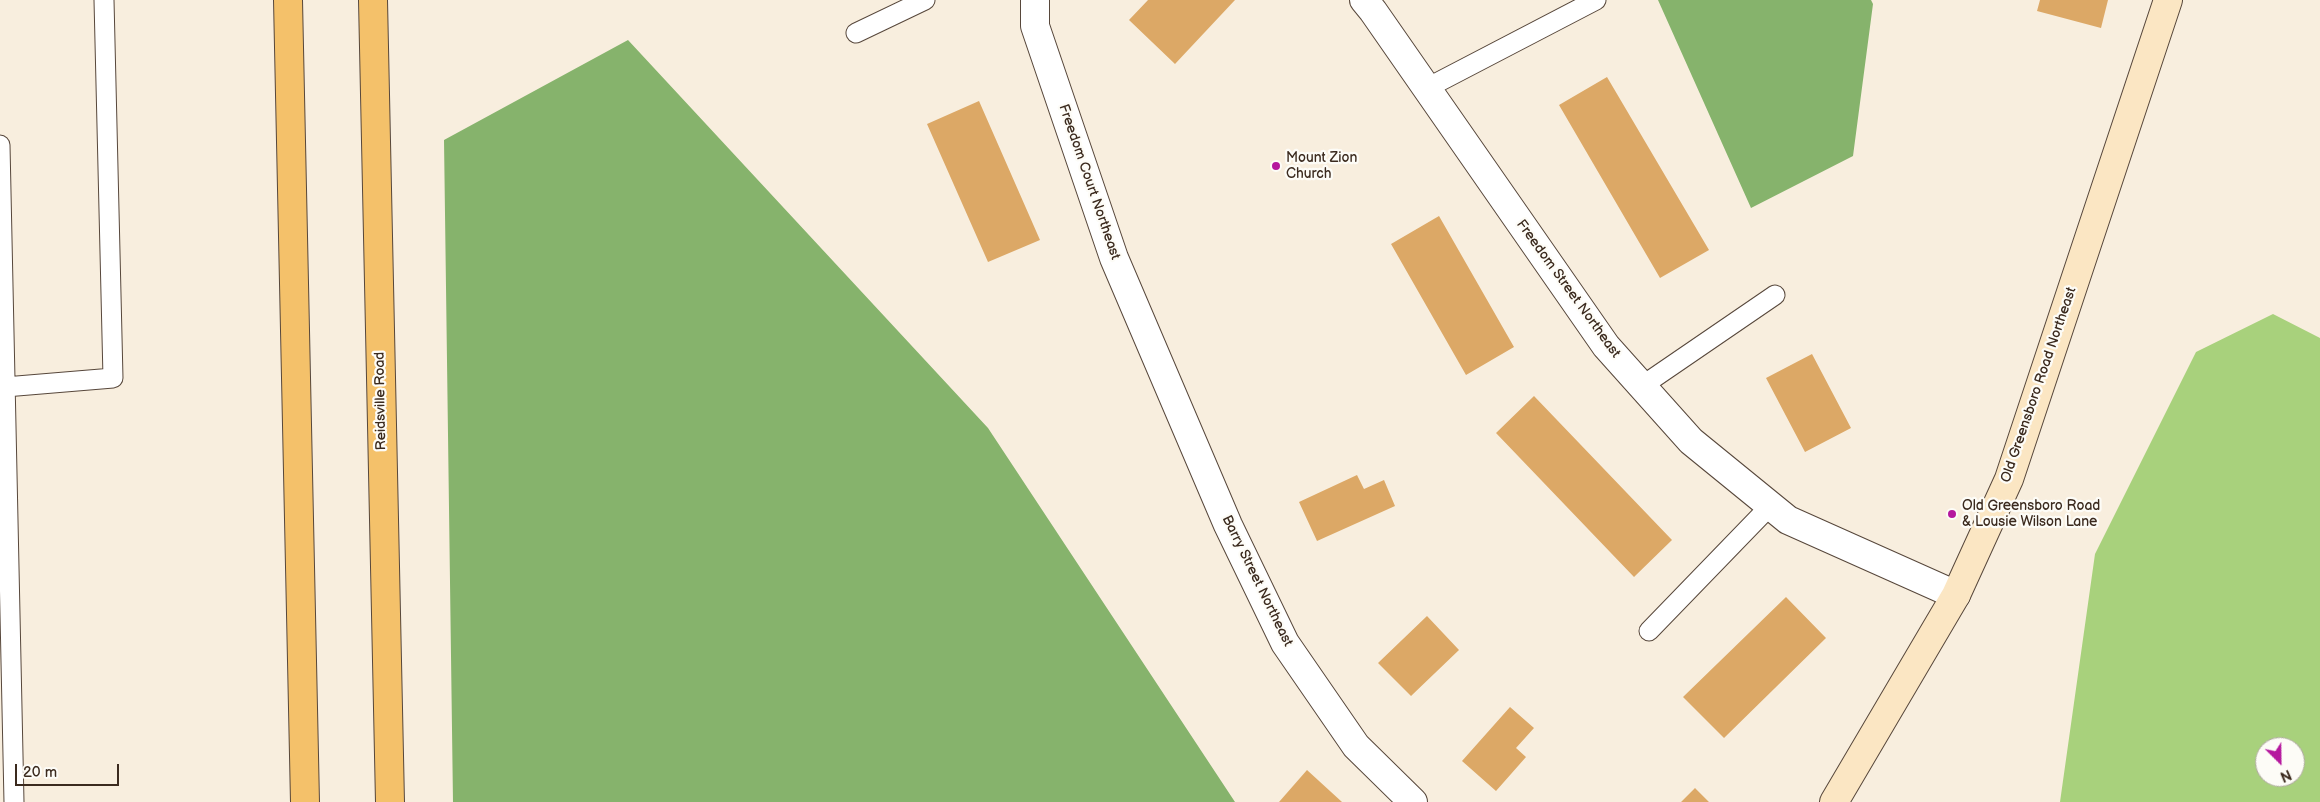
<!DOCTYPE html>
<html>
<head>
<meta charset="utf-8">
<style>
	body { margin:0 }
	#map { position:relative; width:2320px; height:802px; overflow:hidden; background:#f8eede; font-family:"Balsamiq Sans",sans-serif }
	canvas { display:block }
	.north { position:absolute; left:2255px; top:737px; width:50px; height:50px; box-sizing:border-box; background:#fdfcf7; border:1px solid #afa8a0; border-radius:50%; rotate:157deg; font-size:14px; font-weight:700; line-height:20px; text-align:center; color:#3b2a1e }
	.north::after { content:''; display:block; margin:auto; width:18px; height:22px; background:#b5179e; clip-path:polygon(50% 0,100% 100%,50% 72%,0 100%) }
	.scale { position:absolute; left:15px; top:764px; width:104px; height:22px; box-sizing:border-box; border:2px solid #3b2a1e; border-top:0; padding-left:6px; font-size:15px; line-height:18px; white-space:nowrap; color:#3b2a1e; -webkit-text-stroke:4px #fdfcf7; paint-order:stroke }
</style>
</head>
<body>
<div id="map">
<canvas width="2320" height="802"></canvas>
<div class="north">N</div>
<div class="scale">20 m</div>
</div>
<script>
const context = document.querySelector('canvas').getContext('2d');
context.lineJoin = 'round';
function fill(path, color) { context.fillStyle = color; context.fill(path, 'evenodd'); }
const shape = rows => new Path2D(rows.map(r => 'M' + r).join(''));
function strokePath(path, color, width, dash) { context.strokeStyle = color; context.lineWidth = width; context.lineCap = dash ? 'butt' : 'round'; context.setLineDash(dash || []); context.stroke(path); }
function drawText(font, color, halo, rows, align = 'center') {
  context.font = font + ' "Balsamiq Sans",sans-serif'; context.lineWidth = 4.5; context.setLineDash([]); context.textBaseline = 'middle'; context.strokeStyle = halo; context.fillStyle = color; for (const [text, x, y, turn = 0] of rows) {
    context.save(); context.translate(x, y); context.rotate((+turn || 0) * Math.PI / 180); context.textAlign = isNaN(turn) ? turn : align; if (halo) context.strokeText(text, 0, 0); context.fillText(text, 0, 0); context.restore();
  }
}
fill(shape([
	[2273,314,2320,338,2320,802,2060,802,2095,554,2196,352],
	[2265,747,2295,747,2295,777,2265,777]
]), '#a8d17c');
fill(shape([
	[1658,0,1871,0,1873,4,1853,156,1751,208],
	[628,40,988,428,1235,802,453,802,444,140]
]), '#86b36c');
fill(shape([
	[1148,0,1235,0,1175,64,1129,20],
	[2040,0,2108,0,2101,28,2037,11],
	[1607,77,1709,250,1660,278,1559,105],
	[979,101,1040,240,988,262,927,124],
	[1439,216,1514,347,1466,375,1391,244],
	[1812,354,1851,428,1805,452,1766,378],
	[1534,396,1672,540,1634,577,1496,433],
	[1357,475,1364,489,1384,480,1395,506,1317,541,1299,502],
	[1786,597,1826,638,1724,738,1683,697],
	[1427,616,1459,650,1411,696,1378,663],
	[1510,707,1534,728,1516,748,1526,757,1496,791,1462,761],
	[1307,770,1342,802,1279,802],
	[1695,788,1709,802,1681,802]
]), '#dca866');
const lane = shape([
	[856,33,925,0],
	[1427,88,1596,0],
	[0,145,14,802],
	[1642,386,1775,295],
	[5,387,113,378,104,0],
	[1649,631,1770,506]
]);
const street = shape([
	[1035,0,1035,26,1114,258,1228,525,1285,643,1356,746,1413,802],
	[1364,0,1373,11,1606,346,1691,441,1788,520,1956,595]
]);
const secondary = shape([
	[1834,802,1956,595,2009,479,2168,0]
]);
const highway = shape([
	[288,0,305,802],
	[373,0,390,802]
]);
strokePath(lane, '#57473b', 21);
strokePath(street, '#57473b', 30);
strokePath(secondary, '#57473b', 30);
strokePath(highway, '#57473b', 30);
strokePath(lane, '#fff', 19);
strokePath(street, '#fff', 28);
strokePath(secondary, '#fbe6c3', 28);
strokePath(highway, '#f4c16a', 28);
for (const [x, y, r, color] of [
	[1276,166,5,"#b5179e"],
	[1952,514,5,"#b5179e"]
]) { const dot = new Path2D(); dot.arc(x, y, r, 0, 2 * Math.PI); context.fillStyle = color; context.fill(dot); strokePath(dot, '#fdfcf7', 2); }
drawText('14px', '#3b2a1e', '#fdfcf7', [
	["Mount Zion",1286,158],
	["Church",1286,174],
	["Old Greensboro Road",1962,506],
	["& Lousie Wilson Lane",1962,522]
], 'left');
drawText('14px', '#3b2a1e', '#fdfcf7', [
	["Freedom Court Northeast",1089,182,71],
	["Freedom Street Northeast",1568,289,54],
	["Old Greensboro Road Northeast",2039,385,-71],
	["Reidsville Road",381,401,-91],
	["Barry Street Northeast",1257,581,64]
]);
</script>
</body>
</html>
